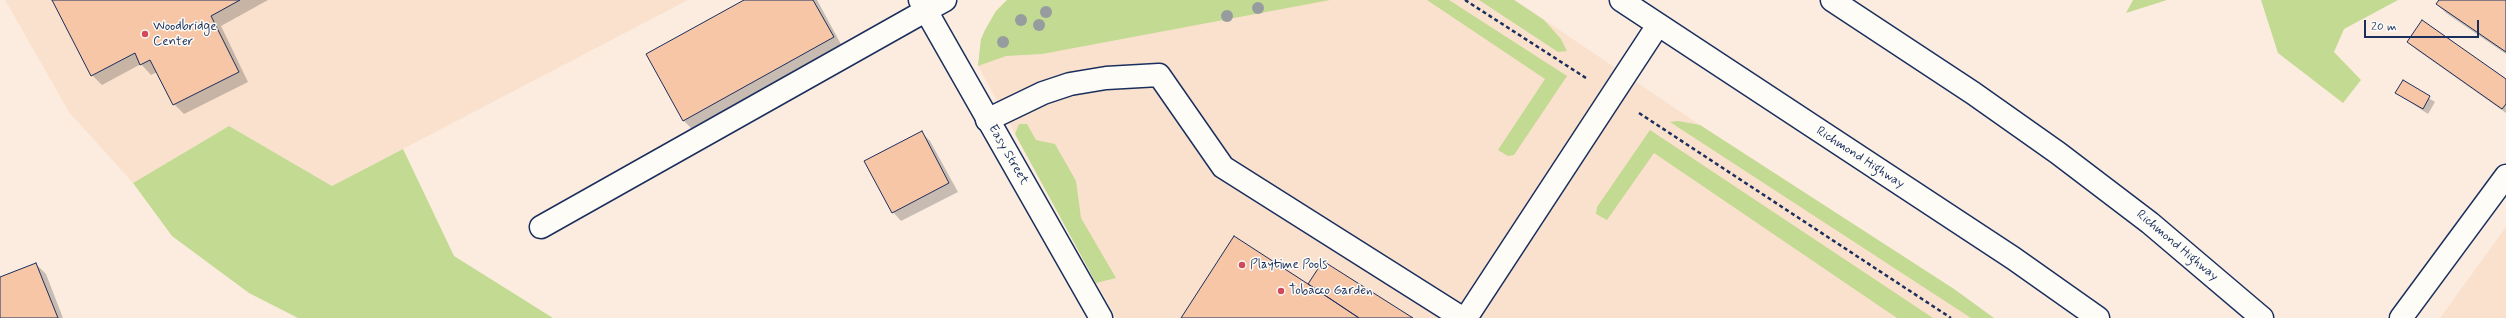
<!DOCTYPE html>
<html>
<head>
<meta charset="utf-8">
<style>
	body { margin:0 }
	#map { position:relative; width:2506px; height:318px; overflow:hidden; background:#fbecdf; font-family:Mynerve,sans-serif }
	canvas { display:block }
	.scale { position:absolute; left:2364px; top:20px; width:115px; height:18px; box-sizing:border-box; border:2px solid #1b2f5e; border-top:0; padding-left:5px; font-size:12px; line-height:14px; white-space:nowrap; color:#1b2f5e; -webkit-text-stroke:3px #fdfcf7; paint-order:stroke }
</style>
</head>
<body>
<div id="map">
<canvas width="2506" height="318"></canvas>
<div class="scale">20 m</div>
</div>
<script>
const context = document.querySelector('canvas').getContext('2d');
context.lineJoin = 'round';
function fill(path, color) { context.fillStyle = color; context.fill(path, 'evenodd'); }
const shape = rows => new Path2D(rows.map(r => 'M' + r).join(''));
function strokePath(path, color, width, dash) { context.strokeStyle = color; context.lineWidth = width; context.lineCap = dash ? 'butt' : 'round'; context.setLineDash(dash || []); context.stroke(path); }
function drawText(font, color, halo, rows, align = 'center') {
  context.font = font + ' Mynerve,sans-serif'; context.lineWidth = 3; context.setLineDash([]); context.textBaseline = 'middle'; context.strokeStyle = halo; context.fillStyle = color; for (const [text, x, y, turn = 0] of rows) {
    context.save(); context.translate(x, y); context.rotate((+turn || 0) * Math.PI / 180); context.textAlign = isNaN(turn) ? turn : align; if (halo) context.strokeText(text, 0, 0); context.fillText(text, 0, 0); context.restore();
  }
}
fill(shape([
	[5,0,688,0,332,186,229,126,133,183,69,112],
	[1007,0,1515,0,1694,121,1954,289,1994,318,1116,318,978,66,981,39,985,30,996,11],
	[2506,227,2506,318,2440,318]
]), '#fae1ce');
fill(shape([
	[1007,0,1330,0,1042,54,1006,56,978,66,981,39,985,30,996,11],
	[1427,0,1449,0,1567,76,1514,155,1508,156,1498,150,1545,79],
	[1479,0,1514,0,1544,20,1561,39,1567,51,1558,52],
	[2133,0,2167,0,2126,13],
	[2261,0,2398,0,2344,29,2334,52,2361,80,2343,103,2278,53],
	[1678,121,1700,125,1954,289,1994,318,1971,318,1670,122],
	[1019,124,1027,124,1036,140,1055,144,1076,181,1081,218,1116,278,1096,283,1015,134],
	[229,126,332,186,403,149,454,256,553,318,298,318,249,293,172,236,133,183],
	[1650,130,1933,318,1897,318,1654,153,1607,220,1596,214,1597,207]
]), '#c2da91');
fill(shape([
	[53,0,268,0,221,26,248,82,184,114,174,104,157,72,151,75,141,64,102,85,92,75],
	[746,0,817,0,843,48,694,131,684,121,648,54],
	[2440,0,2506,0,2506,54,2446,13,2437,4],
	[2408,41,2506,80,2506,113,2417,50],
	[2403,82,2435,102,2428,114,2396,93],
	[921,132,930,141,958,192,901,221,893,212],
	[36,264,46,274,63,318,0,318,0,278]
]), '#0003');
const building = shape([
	[52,0,240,0,211,16,239,72,173,105,150,60,140,65,135,53,91,76,52,0],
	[744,0,813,0,834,37,683,121,646,54,744,0],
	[2439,0,2506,0,2506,52,2436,4,2439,0],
	[2422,20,2506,79,2506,104,2502,109,2407,42,2422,20],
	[2403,80,2430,96,2423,109,2395,93,2403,80],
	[922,131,949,183,892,213,864,161,922,131],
	[1234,236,1308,284,1359,318,1181,318,1234,236],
	[1323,261,1413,318,1359,318,1308,284,1323,261],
	[36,263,58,318,0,318,0,277,36,263]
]);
fill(building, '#f7c6a7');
strokePath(building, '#1b2f5e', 1);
const service = shape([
	[987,120,1043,93,1070,84,1106,78,1159,75,1223,167,1462,318],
	[541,227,925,11],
	[1466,318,1658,25],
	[2401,318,2506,176]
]);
const minor = shape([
	[920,0,1101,318],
	[925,11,945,0]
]);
const primary = shape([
	[1621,0,2013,258,2098,318],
	[1832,0,1973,93,2058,153,2150,223,2262,318]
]);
strokePath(service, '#1b2f5e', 25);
strokePath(minor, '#1b2f5e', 25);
strokePath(primary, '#1b2f5e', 25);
strokePath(shape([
	[1465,0,1586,78],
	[1639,113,1951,318]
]), '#1b2f5e', 2.5, [4, 3]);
strokePath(service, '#fdfcf7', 22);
strokePath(minor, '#fdfcf7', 22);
strokePath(primary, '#fdfcf7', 22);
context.fillStyle = '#979c9f';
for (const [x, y] of [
	[1258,8],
	[1046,12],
	[1227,16],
	[1021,20],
	[1039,25],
	[1003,42]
]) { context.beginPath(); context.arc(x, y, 6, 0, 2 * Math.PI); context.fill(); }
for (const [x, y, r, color] of [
	[145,34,4,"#d1495b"],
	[1242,265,4,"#d1495b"],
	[1281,291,4,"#d1495b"]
]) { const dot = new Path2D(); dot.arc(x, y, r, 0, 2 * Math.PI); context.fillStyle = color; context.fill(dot); strokePath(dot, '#fdfcf7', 1.5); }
drawText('13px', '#1b2f5e', '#fdfcf7', [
	["Woodbridge",153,27],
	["Center",153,42],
	["Playtime Pools",1250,265],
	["Tobacco Garden",1289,291]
], 'left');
drawText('13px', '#1b2f5e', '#fdfcf7', [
	["Easy Street",1008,155,60],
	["Richmond Highway",1860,158,33],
	["Richmond Highway",2177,246,40]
]);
</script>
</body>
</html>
